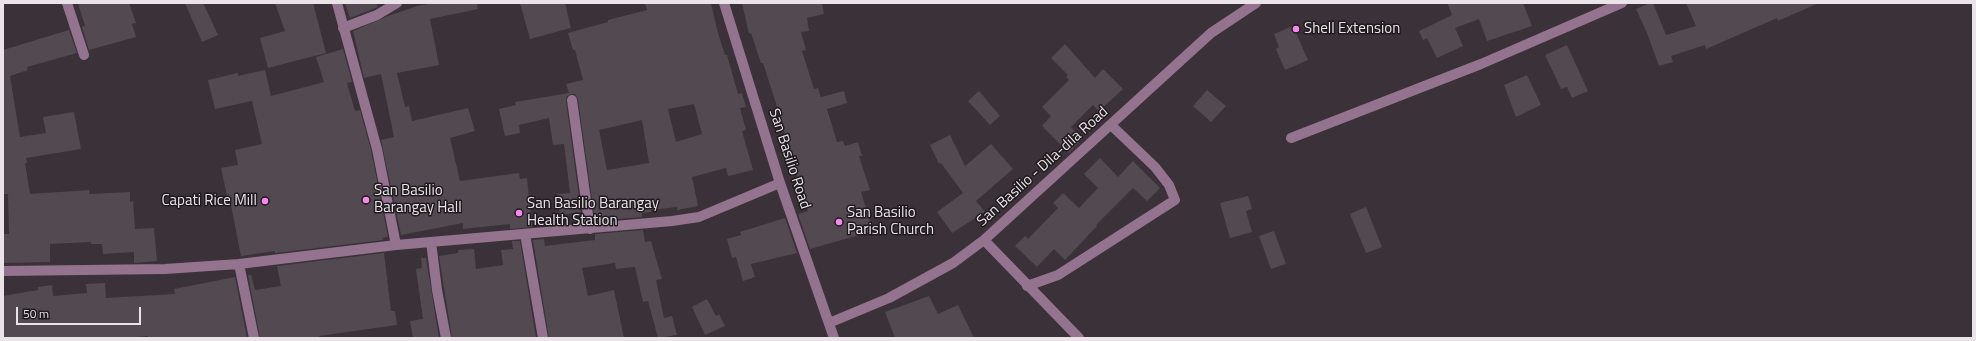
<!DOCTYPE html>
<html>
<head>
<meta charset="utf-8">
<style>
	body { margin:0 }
	#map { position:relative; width:1976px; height:341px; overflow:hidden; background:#3a3139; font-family:"Titillium Web",sans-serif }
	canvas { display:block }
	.frame { position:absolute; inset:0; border:4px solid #eae3e8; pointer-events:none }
	.scale { position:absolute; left:16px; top:307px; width:125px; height:18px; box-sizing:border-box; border:2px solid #eae3e8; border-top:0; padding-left:5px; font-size:12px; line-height:14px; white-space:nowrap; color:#eae3e8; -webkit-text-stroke:3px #1f1a1e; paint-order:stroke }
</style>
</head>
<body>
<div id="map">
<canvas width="1976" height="341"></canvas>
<div class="frame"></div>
<div class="scale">50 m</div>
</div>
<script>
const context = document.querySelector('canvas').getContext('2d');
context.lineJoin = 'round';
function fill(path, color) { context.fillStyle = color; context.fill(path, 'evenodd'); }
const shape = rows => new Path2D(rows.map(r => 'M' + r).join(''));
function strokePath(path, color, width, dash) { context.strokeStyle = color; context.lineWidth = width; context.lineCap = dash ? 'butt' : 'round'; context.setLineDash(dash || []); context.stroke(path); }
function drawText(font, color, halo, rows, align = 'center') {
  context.font = font + ' "Titillium Web",sans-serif'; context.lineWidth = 3; context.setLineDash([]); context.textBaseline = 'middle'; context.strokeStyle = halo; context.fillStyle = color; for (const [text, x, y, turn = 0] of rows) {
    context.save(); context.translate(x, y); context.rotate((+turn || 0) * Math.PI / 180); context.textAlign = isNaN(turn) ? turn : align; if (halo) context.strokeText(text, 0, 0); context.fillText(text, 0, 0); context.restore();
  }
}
fill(shape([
	[78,3,129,3,136,23,132,24,136,37,89,50,82,27,85,26],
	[185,3,203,3,218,35,202,42],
	[275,3,313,3,326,53,268,68,260,38,285,31],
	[345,3,376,3,378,7,350,18],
	[435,3,477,3,478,9,430,19,439,65,397,73,405,107,409,106,412,121,468,108,475,131,450,138,460,181,519,173,520,179,527,178,532,227,510,229,510,224,463,229,463,223,401,235,381,140,394,137,386,98,381,74,364,78,353,31,388,16,417,6],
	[520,3,565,3,571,28,530,39],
	[645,3,711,3,718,33,725,55,727,55,738,94,742,93,746,107,740,108,746,130,742,131,753,170,728,176,726,168,692,177,698,206,677,210,677,207,651,210,651,212,642,213,642,217,595,221,578,99,575,94,571,94,566,97,566,101,581,212,560,215,557,194,570,193,564,144,553,145,549,118,519,125,520,133,505,136,499,109,516,105,515,102,569,93,566,84,583,80,575,50,573,50,568,33,608,22,608,20,647,10],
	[694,104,702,134,676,142,668,109],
	[642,120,649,163,607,170,599,130],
	[742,3,822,3,824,14,807,18,809,31,801,32,806,50,802,51,814,89,818,88,821,97,844,91,847,103,827,109,837,142,843,141,845,146,858,142,862,156,859,156,870,190,861,192,873,231,810,249,798,214,808,211,796,173,793,174,788,156,787,157,783,145,787,143,781,119,763,63,761,63,751,33,749,34],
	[1447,3,1523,3,1532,26,1487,41,1479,19,1455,28,1463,46,1437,58,1427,38,1423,40,1419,31,1452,15],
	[1650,3,1653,3,1666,35,1696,26,1686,3,1819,3,1778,21,1777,18,1706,49,1705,45,1671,56,1673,62,1659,66,1647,33,1636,9],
	[1293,26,1308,60,1285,70,1276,49,1279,47,1274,34],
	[69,30,77,53,27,67,28,70,10,76,20,137,46,133,43,117,74,112,81,149,26,158,27,163,25,163,30,194,89,190,89,194,130,192,130,202,133,201,135,229,154,228,157,261,134,263,134,252,103,254,102,244,91,244,91,242,50,244,50,262,3,263,3,234,9,234,8,194,3,194,3,50],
	[1065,44,1095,78,1103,69,1123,89,1099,111,1093,105,1071,127,1082,139,1069,153,1042,126,1051,116,1042,107,1069,80,1066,77,1068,75,1051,58],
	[1567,45,1588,91,1572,98,1567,87,1561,89,1545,55],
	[343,49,352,82,347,83,355,111,360,110,371,150,388,237,382,238,383,240,275,253,275,251,241,256,229,195,227,196,221,168,238,165,235,150,262,144,252,101,215,109,208,80,238,73,238,76,265,70,271,96,324,82,316,57],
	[1527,75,1541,105,1516,117,1504,85],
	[1207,90,1226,106,1211,122,1193,106],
	[979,91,1000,116,990,125,968,101],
	[950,135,965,166,991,144,1013,169,976,201,985,212,952,233,937,212,963,193,941,163,939,164,930,145],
	[1100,158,1118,177,1133,161,1160,188,1147,201,1133,188,1096,225,1097,226,1065,260,1054,249,1037,267,1015,246,1025,236,1028,239,1058,208,1053,203,1063,193,1079,208,1098,188,1084,174],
	[1248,196,1252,209,1246,211,1252,232,1230,238,1220,203],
	[1366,207,1382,247,1366,253,1350,214],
	[785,218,797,253,751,264,755,277,743,281,736,257,732,258,727,239,741,235,740,232],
	[643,230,645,242,651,241,662,279,656,280,664,318,672,316,677,335,658,338,648,301,643,302,635,267,616,269,615,263,582,268,588,296,614,290,624,338,549,338,533,240,544,239,545,246,595,240,595,234],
	[1274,231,1286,264,1271,269,1259,236],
	[512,241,520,241,536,338,452,338,439,256,458,253,458,250,474,249,476,269,503,265,501,250,513,249],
	[384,253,391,311,395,311,397,325,319,336,320,338,260,338,248,275,251,275,255,290,281,286,277,266],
	[421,258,426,258,439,338,413,338,410,321,423,319,416,269,422,268],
	[235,277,247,338,148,338,148,336,126,338,3,338,3,296,38,290,38,287,52,285,53,296,87,293,86,284,105,283,106,298,175,294,174,289],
	[929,296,938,314,958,305,974,338,895,338,885,312],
	[707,299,716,316,719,314,725,326,705,335,692,307]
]), '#534951');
strokePath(shape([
	[67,3,84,55],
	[337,3,377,149,396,245],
	[724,3,780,183,834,338],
	[343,28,377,15,397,3],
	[572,100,590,229],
	[1291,138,1481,64,1622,3],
	[525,234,543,338],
	[984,240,1079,338],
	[431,242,437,290,446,338],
	[239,264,254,338],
	[3,271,165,269,239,264,396,245,672,221,699,217,780,183],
	[1027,286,1058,275,1175,200,1169,185,1155,167,1112,126],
	[829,323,889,298,953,263,984,240,1211,33,1256,3]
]), '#93738e', 10);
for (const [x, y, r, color] of [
	[1296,29,4,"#f888ea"],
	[366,200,4,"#f888ea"],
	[265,201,4,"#f888ea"],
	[519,213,4,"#f888ea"],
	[839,222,4,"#f888ea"]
]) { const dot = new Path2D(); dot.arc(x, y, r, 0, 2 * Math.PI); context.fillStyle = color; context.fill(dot); strokePath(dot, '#1f1a1e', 1.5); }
drawText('15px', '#eae3e8', '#1f1a1e', [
	["Shell Extension",1304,29],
	["San Basilio",374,191],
	["Barangay Hall",374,208],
	["Capati Rice Mill",257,201,"right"],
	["San Basilio Barangay",527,204],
	["Health Station",527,221],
	["San Basilio",847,213],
	["Parish Church",847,230]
], 'left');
drawText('15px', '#eae3e8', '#1f1a1e', [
	["San Basilio Road",789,159,72],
	["San Basilio - Dila-dila Road",1043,167,-42]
]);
</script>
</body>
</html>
